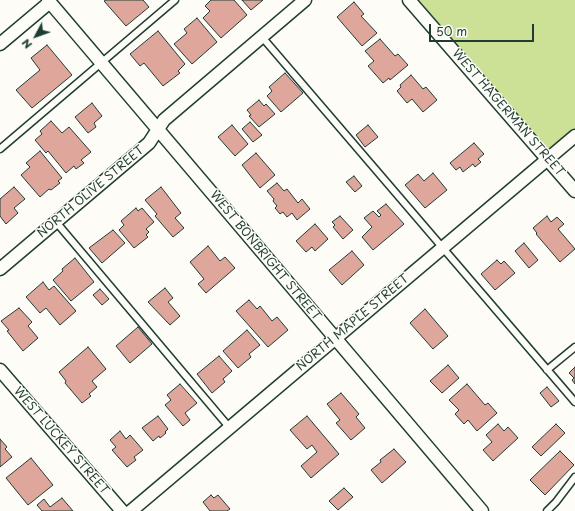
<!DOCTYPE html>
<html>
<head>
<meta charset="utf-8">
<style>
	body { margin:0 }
	#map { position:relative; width:575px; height:511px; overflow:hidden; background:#fdfcf7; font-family:"Playpen Sans",sans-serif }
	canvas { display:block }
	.north { position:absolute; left:16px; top:16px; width:40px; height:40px; -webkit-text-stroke:3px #fdfcf7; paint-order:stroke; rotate:229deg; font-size:11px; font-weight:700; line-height:16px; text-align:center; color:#1f3d34 }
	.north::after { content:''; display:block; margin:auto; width:14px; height:18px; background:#1f3d34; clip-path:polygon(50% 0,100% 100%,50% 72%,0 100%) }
	.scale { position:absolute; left:429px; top:24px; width:105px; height:18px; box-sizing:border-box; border:2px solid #1f3d34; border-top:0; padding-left:5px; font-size:12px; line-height:14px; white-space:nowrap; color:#1f3d34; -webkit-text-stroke:3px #fdfcf7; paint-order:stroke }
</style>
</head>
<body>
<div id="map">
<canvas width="575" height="511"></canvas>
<div class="north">N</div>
<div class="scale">50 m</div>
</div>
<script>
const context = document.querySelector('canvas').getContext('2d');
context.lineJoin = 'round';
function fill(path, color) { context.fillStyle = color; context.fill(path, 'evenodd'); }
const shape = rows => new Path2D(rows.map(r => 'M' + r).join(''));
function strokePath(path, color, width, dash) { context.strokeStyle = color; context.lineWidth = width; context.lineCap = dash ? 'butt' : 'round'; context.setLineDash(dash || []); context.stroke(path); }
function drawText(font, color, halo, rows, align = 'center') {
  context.font = font + ' "Playpen Sans",sans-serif'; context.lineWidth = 3; context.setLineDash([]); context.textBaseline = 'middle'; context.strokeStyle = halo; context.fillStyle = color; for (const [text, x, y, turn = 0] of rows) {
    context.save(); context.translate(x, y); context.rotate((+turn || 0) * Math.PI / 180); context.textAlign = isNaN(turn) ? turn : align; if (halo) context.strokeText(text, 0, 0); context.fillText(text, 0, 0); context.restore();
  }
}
fill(shape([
	[409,0,575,0,575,136,548,159]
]), '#cce196');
const building = shape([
	[106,0,143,0,149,7,126,26,104,1,106,0],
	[211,0,234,0,247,15,221,38,203,18,210,11,205,6,211,0],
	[242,0,263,0,251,10,242,0],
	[354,2,364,14,361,16,377,33,362,46,337,17,354,2],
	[197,18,217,42,192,64,174,44,187,33,184,29,197,18],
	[158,31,185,64,178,71,180,73,163,86,144,63,140,66,130,54,158,31],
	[380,39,395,56,398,54,408,65,390,80,389,78,383,83,368,66,374,61,365,51,380,39],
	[47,45,72,75,32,108,16,90,40,70,31,58,47,45],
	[285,73,303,93,281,112,267,96,272,91,269,87,285,73],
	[411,75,423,89,426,87,437,100,423,112,412,99,407,103,397,91,401,87,400,85,411,75],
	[259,100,264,106,266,104,275,114,259,127,249,116,251,115,247,110,259,100],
	[92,103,102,116,94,123,96,127,88,133,75,117,92,103],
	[51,121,62,133,69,127,91,152,81,160,84,163,76,169,74,166,66,173,48,151,46,153,35,140,42,134,40,131,51,121],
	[250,122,262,135,253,142,242,129,250,122],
	[232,125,248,144,235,156,218,137,232,125],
	[368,125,378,137,365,147,356,135,368,125],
	[474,143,484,154,478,159,481,162,475,167,473,164,463,172,460,167,456,170,450,163,474,143],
	[40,151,62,178,58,181,60,183,51,190,49,189,40,197,21,175,30,167,26,163,40,151],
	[256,153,275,175,260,188,242,165,256,153],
	[433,173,447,190,425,208,405,185,418,174,424,181,433,173],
	[354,176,362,186,355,192,346,182,354,176],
	[277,183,284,191,287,189,298,203,302,199,310,209,297,220,292,213,287,217,283,212,280,214,275,208,277,206,273,201,274,199,267,191,277,183],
	[14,187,25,199,14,208,18,213,6,224,0,216,0,199,14,187],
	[161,187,181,213,175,218,184,228,173,237,155,216,157,214,145,200,161,187],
	[386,204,404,224,373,250,362,237,372,227,364,218,373,211,379,217,381,215,377,211,386,204],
	[136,208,138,211,142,208,154,222,146,229,149,232,146,235,148,237,134,248,119,230,124,225,121,221,136,208],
	[340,216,353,230,343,239,333,227,335,225,332,222,340,216],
	[547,216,551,222,557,217,564,224,558,229,575,249,560,262,536,234,537,233,533,228,547,216],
	[315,224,328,239,315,251,312,247,306,252,296,241,315,224],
	[113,230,125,243,102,263,89,248,113,230],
	[524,243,538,260,529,268,515,251,524,243],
	[208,246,220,261,225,257,235,268,206,293,198,284,204,279,190,262,208,246],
	[352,251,364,265,342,285,329,270,352,251],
	[75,258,94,282,71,301,53,280,63,271,62,269,75,258],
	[497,260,501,264,504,261,515,273,495,290,481,274,497,260],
	[43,282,49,290,54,286,76,311,60,325,46,308,40,313,26,297,43,282],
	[165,288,173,298,168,302,180,316,170,325,148,302,165,288],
	[100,289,109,299,102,305,93,295,100,289],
	[249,300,257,309,260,306,272,321,277,317,288,330,268,347,236,311,249,300],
	[19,308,32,322,28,326,38,338,23,351,7,331,9,330,1,321,19,308],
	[425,309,448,336,433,349,410,323,425,309],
	[138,327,152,344,130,363,116,346,138,327],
	[247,330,260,345,249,354,251,357,238,368,223,351,247,330],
	[88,347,106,369,92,381,97,387,89,394,91,396,82,403,65,383,66,381,59,372,88,347],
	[219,356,232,371,223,379,225,382,212,393,197,374,219,356],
	[448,365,459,378,442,393,430,381,448,365],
	[575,367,575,384,572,380,574,378,569,373,575,367],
	[180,384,197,403,185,413,190,420,183,426,165,405,171,400,167,395,180,384],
	[467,384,485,405,488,403,497,413,477,431,468,420,464,424,455,414,459,410,449,400,467,384],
	[547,387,559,401,551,407,540,393,547,387],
	[341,393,359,414,356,417,365,428,351,440,336,423,340,420,327,404,341,393],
	[158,416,168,429,165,432,166,433,160,438,159,436,153,441,142,428,158,416],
	[307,416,339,454,311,478,301,466,317,452,312,445,307,449,290,430,307,416],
	[498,424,504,431,508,427,518,438,493,461,483,450,492,442,486,435,498,424],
	[556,424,565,433,541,456,532,447,556,424],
	[120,431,126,439,130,435,143,450,134,457,136,460,127,467,112,450,116,447,110,440,120,431],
	[0,439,7,447,5,449,12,457,0,467,0,439],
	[394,449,406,462,382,483,371,470,381,462,380,460,394,449],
	[560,451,574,465,545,495,530,480,560,451],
	[31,458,53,485,28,505,6,478,31,458],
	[344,488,353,497,338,510,329,501,344,488],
	[211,495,214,498,218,495,230,509,227,511,210,511,203,502,211,495],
	[62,498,73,511,42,511,37,505,44,499,50,507,62,498]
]);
fill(building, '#dfa69c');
strokePath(building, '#1f3d34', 1);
const service = shape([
	[262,37,575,402],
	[0,149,175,0],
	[56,222,229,427],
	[547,370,575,347],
	[547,511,556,502,575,477]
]);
const minor = shape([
	[48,0,482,511],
	[409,0,575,191],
	[0,44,50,2],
	[0,269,149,143,164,120,305,0],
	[0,370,122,511],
	[131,511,575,136]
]);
strokePath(service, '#1f3d34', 9);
strokePath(minor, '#1f3d34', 15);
strokePath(service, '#fdfcf7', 6);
strokePath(minor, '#fdfcf7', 12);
drawText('12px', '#1f3d34', '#fdfcf7', [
	["WEST HAGERMAN STREET",508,113,49],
	["NORTH OLIVE STREET",91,192,-40],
	["WEST BONBRIGHT STREET",265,256,50],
	["NORTH MAPLE STREET",353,323,-40],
	["WEST LUCKEY STREET",61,441,49]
]);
</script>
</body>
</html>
